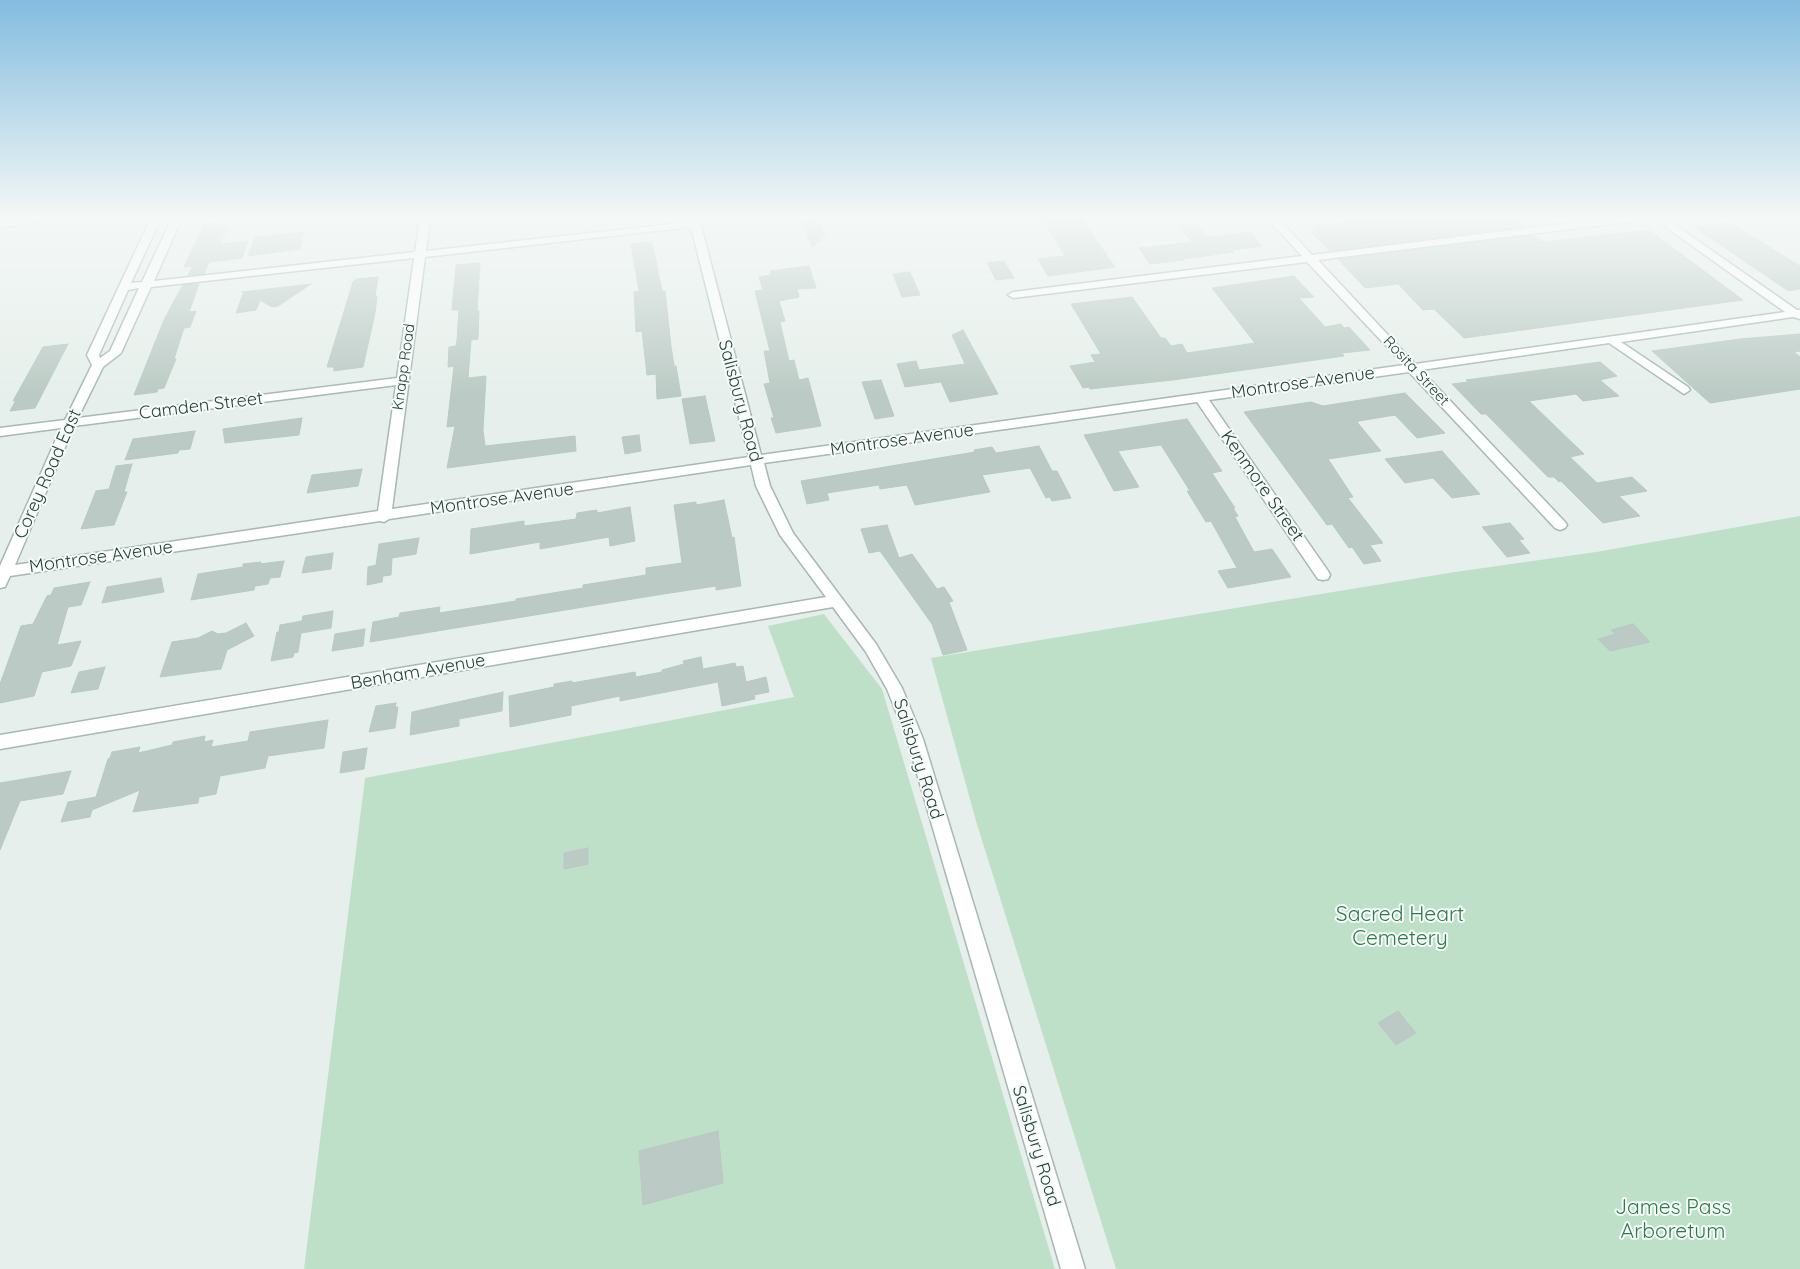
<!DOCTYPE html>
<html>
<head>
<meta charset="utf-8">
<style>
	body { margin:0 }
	canvas { display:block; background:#e6efeb }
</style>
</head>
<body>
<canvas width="1800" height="1269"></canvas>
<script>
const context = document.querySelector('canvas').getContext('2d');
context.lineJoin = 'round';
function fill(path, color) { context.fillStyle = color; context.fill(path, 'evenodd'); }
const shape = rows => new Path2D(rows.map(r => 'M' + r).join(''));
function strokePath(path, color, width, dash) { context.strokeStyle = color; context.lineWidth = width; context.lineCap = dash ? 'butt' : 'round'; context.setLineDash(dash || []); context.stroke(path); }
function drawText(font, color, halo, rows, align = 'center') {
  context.font = font + ' Quicksand,sans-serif'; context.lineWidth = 4; context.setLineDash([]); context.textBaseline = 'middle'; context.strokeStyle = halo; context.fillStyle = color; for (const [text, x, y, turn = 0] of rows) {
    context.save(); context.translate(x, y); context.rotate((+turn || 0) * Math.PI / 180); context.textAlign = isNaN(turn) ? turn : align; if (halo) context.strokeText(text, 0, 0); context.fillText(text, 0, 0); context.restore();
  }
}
fill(shape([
	[1800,516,1800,1269,1116,1269,976,821,931,658,1455,572,1596,552],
	[824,614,882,689,1055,1269,304,1269,365,778,794,697,768,626]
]), '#bfe0c8');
const building = shape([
	[1042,218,1081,218,1115,267,1048,276,1038,259,1065,256,1042,218],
	[1342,218,1512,218,1523,227,1330,251,1311,232,1316,231,1312,227,1346,222,1342,218],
	[818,220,825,236,812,247,803,222,818,220],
	[1729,222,1800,266,1800,289,1789,291,1784,288,1694,227,1729,222],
	[221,223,220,226,228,226,220,244,248,241,242,258,209,262,204,274,188,275,193,266,184,267,204,224,221,223],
	[1196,223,1208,237,1251,232,1262,246,1232,250,1234,252,1183,259,1184,260,1150,264,1139,248,1192,242,1178,225,1196,223],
	[1649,230,1743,300,1464,338,1434,309,1423,310,1398,284,1365,288,1338,259,1534,235,1542,242,1649,230],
	[304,232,300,249,248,256,255,237,304,232],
	[652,242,662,291,665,291,671,346,674,366,676,366,681,396,657,399,656,374,647,375,642,331,636,332,634,292,639,291,631,244,652,242],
	[1004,261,1014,278,996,280,987,263,1004,261],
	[480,263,477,311,479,311,478,339,471,340,468,378,486,376,483,430,485,446,575,436,576,451,447,468,455,426,447,427,454,366,448,367,449,347,456,346,457,340,459,310,452,310,456,265,480,263],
	[809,266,816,288,797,289,799,297,779,301,785,321,780,322,789,361,794,360,799,380,808,378,821,426,776,433,771,418,774,418,764,384,770,383,764,351,770,351,755,291,763,290,759,277,771,275,770,271,809,266],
	[910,272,920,295,902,297,893,274,910,272],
	[1294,276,1314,297,1299,298,1325,327,1341,324,1344,328,1349,327,1370,350,1342,353,1344,356,1173,380,1090,389,1089,387,1083,388,1070,366,1095,362,1091,355,1101,354,1071,304,1132,297,1161,338,1165,338,1171,346,1182,344,1187,353,1255,343,1212,288,1294,276],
	[378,277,375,296,377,296,375,313,363,367,334,371,334,367,327,367,353,282,356,279,378,277],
	[199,284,189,312,196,311,190,327,184,328,174,359,176,359,164,388,158,389,157,392,134,395,164,320,175,299,183,285,199,284],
	[311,284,278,306,272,307,260,300,256,310,236,313,243,294,246,293,242,292,311,284],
	[963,330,998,394,950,402,941,382,905,387,897,364,916,361,919,370,965,364,952,335,963,330],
	[1800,334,1800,351,1794,352,1800,357,1800,389,1710,403,1652,351,1740,339,1800,334],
	[68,344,35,408,10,411,16,400,13,401,43,347,68,344],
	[1600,362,1617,376,1600,380,1619,396,1583,401,1576,394,1529,401,1584,454,1570,457,1597,483,1632,477,1647,491,1619,496,1640,516,1603,523,1561,481,1559,482,1554,477,1548,477,1486,414,1481,414,1452,384,1468,382,1466,380,1600,362],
	[881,380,894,416,875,419,862,382,881,380],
	[1405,393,1445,433,1417,438,1395,415,1359,421,1357,422,1381,451,1328,459,1353,497,1348,498,1383,543,1370,545,1381,561,1364,564,1352,547,1349,548,1332,524,1327,525,1244,412,1311,402,1323,406,1405,393],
	[705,396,715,441,690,444,682,399,705,396],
	[302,418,299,435,225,443,223,429,302,418],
	[1187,419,1222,471,1212,473,1235,508,1233,508,1238,516,1235,517,1254,552,1272,549,1291,577,1228,588,1218,571,1237,568,1211,521,1206,522,1187,491,1190,491,1161,445,1118,451,1139,487,1114,491,1084,435,1187,419],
	[195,431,190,449,179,450,178,453,125,460,133,439,195,431],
	[639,435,641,451,625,454,622,437,639,435],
	[1039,446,1052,471,1057,471,1071,498,1052,501,1050,497,1046,498,1030,468,982,475,990,492,915,505,907,485,880,489,879,485,827,493,829,500,807,504,801,481,975,452,974,450,992,447,996,453,1039,446],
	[1442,451,1480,494,1452,498,1433,478,1405,483,1385,459,1442,451],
	[132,464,124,492,127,492,114,525,81,529,96,491,109,489,116,466,132,464],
	[362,469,358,486,307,493,312,475,362,469],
	[724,500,732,538,734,537,741,586,716,590,716,586,657,595,370,642,373,622,399,617,400,613,440,607,439,613,516,601,516,599,583,588,583,585,646,575,646,568,682,563,674,505,696,502,696,505,724,500],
	[630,507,635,541,610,546,609,537,540,549,540,542,470,554,471,529,524,521,524,526,576,519,577,513,597,510,597,513,630,507],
	[1510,523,1524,539,1519,540,1530,553,1507,557,1482,527,1510,523],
	[887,525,899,558,912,554,937,589,944,587,953,601,949,602,967,650,943,655,932,624,880,551,869,553,861,529,887,525],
	[419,538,416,554,392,558,391,575,383,576,382,582,367,585,368,567,376,565,379,544,419,538],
	[333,553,331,569,302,573,306,557,333,553],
	[284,561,280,577,270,578,268,584,255,586,254,590,191,600,198,574,243,567,243,564,261,562,260,564,284,561],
	[161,578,164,592,102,603,107,587,161,578],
	[90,582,81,605,68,607,57,645,81,641,71,666,42,672,34,696,0,703,0,684,21,626,33,624,47,596,51,595,54,588,90,582],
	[333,611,331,628,301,633,298,652,294,653,293,657,271,661,277,632,279,632,280,625,302,621,303,616,333,611],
	[246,623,254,636,227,650,221,669,160,677,172,642,198,638,212,631,218,634,226,633,246,623],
	[1633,624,1650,642,1610,651,1598,639,1616,634,1611,630,1633,624],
	[365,629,363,646,332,651,335,634,365,629],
	[701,657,703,669,735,663,736,667,743,666,746,682,766,677,769,692,754,695,755,699,722,706,718,682,620,701,620,696,571,706,571,715,510,727,509,696,554,687,554,684,572,681,572,683,635,672,636,677,662,672,662,670,684,664,683,661,701,657],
	[105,667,98,689,71,693,79,672,105,667],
	[503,692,502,711,459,719,459,726,410,735,412,712,503,692],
	[396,703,395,707,398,707,395,728,369,732,376,706,396,703],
	[328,720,324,748,268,756,265,768,220,776,216,794,199,797,198,803,133,812,140,790,92,810,90,817,61,822,68,802,96,797,108,759,110,758,112,752,140,747,138,753,172,745,173,742,205,736,204,742,213,740,211,747,248,741,250,732,328,720],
	[367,748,364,769,340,773,343,752,367,748],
	[71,771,63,794,20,801,0,850,0,783,71,771],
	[588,848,588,864,564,869,564,853,588,848],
	[1398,1011,1416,1033,1396,1045,1378,1023,1398,1011],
	[718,1131,723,1183,643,1205,639,1151,718,1131]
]);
fill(building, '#bbcac4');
strokePath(building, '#b8c9c2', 1);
const minor = shape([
	[22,218,46,218,41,221,0,228,0,222,22,218],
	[151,218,161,218,131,283,142,282,172,218,182,218,154,281,415,252,420,218,430,218,426,251,690,222,689,218,699,218,761,455,1404,365,1307,262,1013,298,1008,295,1013,292,1302,256,1267,218,1278,218,1312,255,1609,218,1640,218,1635,221,1318,260,1415,364,1785,312,1653,218,1665,218,1797,310,1800,310,1800,319,1793,317,1621,342,1688,387,1690,390,1684,394,1609,343,1421,370,1565,522,1567,525,1565,528,1560,530,1555,528,1409,372,1209,400,1328,571,1330,575,1328,579,1323,580,1318,579,1197,402,764,463,770,486,793,533,876,644,902,688,923,739,1085,1269,1061,1269,907,739,887,689,866,652,833,607,0,749,0,735,826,597,780,535,756,486,751,465,389,519,384,522,380,521,10,576,5,587,0,588,0,566,61,428,0,436,0,428,65,420,92,365,87,355,151,218],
	[691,227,749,457,392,509,425,257,691,227],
	[414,258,397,378,78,418,103,367,121,353,151,287,414,258],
	[139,288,110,351,100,358,99,355,128,290,139,288],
	[396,385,378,511,15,565,74,426,396,385]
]);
strokePath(minor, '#a8b8b2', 3);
fill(minor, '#fff');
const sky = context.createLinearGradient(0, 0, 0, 396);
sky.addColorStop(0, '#84bce0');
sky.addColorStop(0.55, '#f4f8f6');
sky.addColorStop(1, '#f4f8f600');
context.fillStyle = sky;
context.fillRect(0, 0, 1800, 396);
drawText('15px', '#24423a', '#f7fbf9', [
	["Knapp Road",404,367,-82],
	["Rosita Street",1416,371,47]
]);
drawText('18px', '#24423a', '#f7fbf9', [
	["Montrose Avenue",1303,383,-8],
	["Salisbury Road",740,401,75],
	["Camden Street",201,406,-7],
	["Montrose Avenue",902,440,-8],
	["Corey Road East",48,474,-66],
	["Kenmore Street",1262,486,55],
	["Montrose Avenue",502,499,-8],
	["Montrose Avenue",101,557,-8],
	["Benham Avenue",418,672,-10],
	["Salisbury Road",918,759,72],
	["Salisbury Road",1036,1146,73]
]);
drawText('21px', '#2d7a4b', '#f7fbf9', [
	["Sacred Heart",1400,915],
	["Cemetery",1400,939],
	["James Pass",1673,1208],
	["Arboretum",1673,1232]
]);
</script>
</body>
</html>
